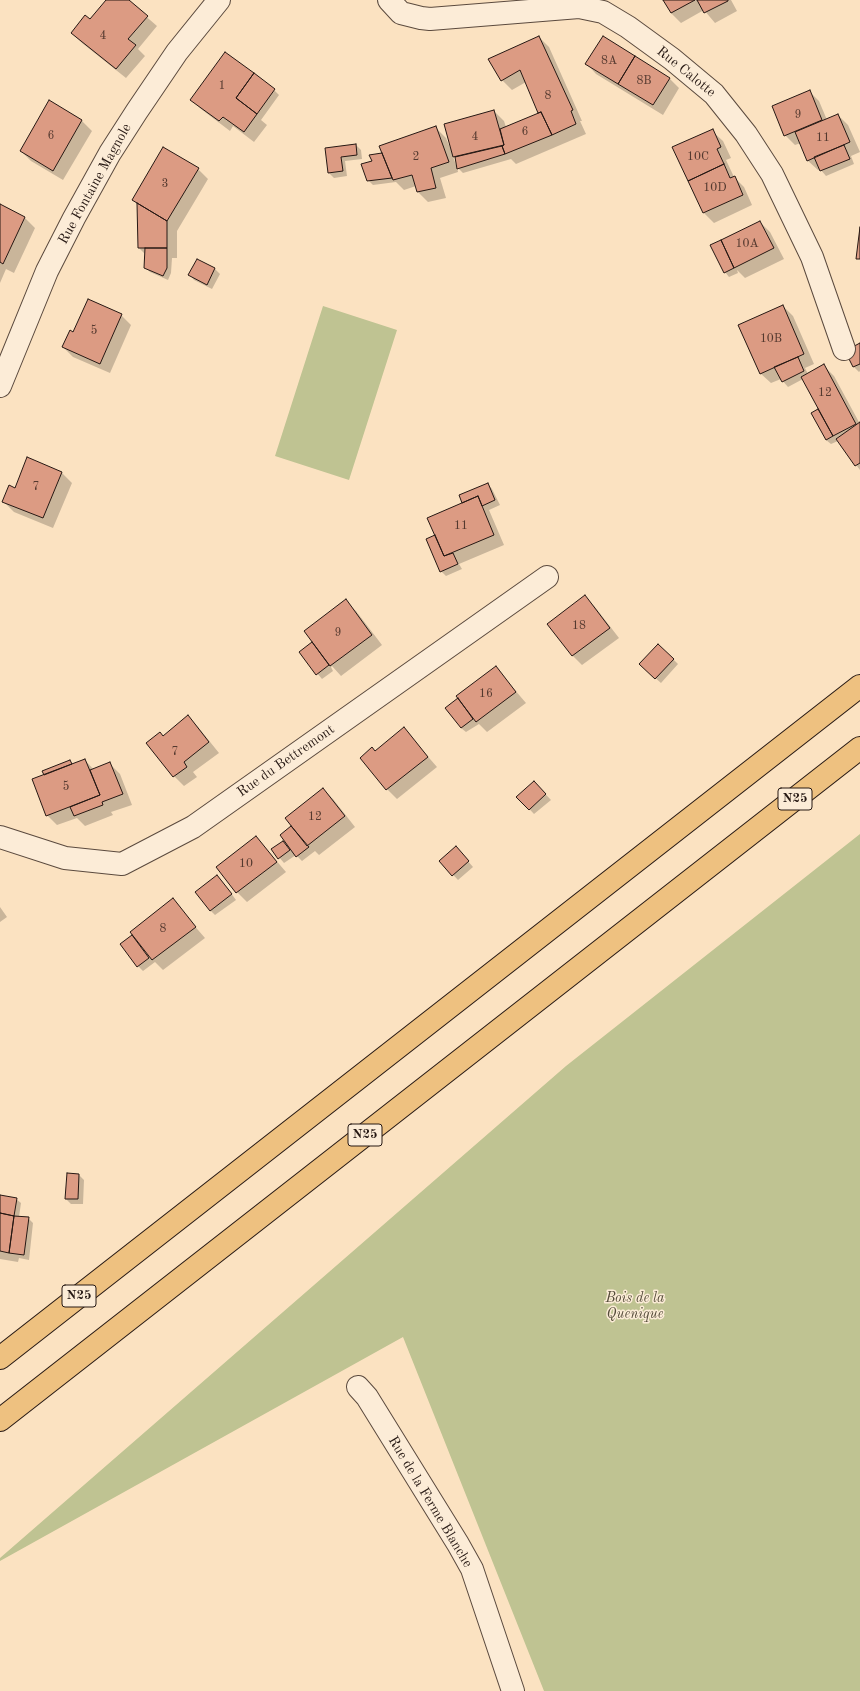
<!DOCTYPE html>
<html>
<head>
<meta charset="utf-8">
<style>
	body { margin:0 }
	canvas { display:block; background:#fbe2c1 }
</style>
</head>
<body>
<canvas width="860" height="1691"></canvas>
<script>
const context = document.querySelector('canvas').getContext('2d');
context.lineJoin = 'round';
function fill(path, color) { context.fillStyle = color; context.fill(path, 'evenodd'); }
const shape = rows => new Path2D(rows.map(r => 'M' + r).join(''));
function strokePath(path, color, width, dash) { context.strokeStyle = color; context.lineWidth = width; context.lineCap = dash ? 'butt' : 'round'; context.setLineDash(dash || []); context.stroke(path); }
function drawText(font, color, halo, rows, align = 'center') {
  context.font = font + ' "Old Standard TT",serif'; context.lineWidth = 3; context.setLineDash([]); context.textBaseline = 'middle'; context.strokeStyle = halo; context.fillStyle = color; for (const [text, x, y, turn = 0] of rows) {
    context.save(); context.translate(x, y); context.rotate((+turn || 0) * Math.PI / 180); context.textAlign = isNaN(turn) ? turn : align; if (halo) context.strokeText(text, 0, 0); context.fillText(text, 0, 0); context.restore();
  }
}
fill(shape([
	[323,306,397,330,349,480,275,456],
	[860,834,860,1691,544,1691,403,1337,0,1561,0,1558,566,1066]
]), '#bfc392');
fill(shape([
	[107,0,127,0,157,26,138,49,145,56,126,78,82,43,72,33,90,21],
	[664,0,731,0,737,11,715,23,704,10,681,23,671,13],
	[539,37,549,47,582,121,580,121,586,134,516,164,511,159,463,173,457,167,458,172,440,178,446,198,428,202,418,192,416,186,404,190,396,182,373,185,368,180,374,161,382,154,436,128,446,138,451,150,494,111,504,121,506,127,540,113,526,82,512,90,502,80],
	[452,154,456,158,457,165,456,165],
	[586,63,669,78,679,88,663,115,596,74],
	[274,90,279,95,261,120,267,125,254,142,233,126,230,131,201,109,191,99],
	[809,91,819,101,827,120,838,115,848,125,860,152,851,156,854,164,826,176,820,169,818,170,807,160,801,143,795,145,785,135],
	[50,102,82,121,92,131,63,180,31,161,21,151],
	[712,131,723,141,731,158,726,160,734,177,744,187,752,205,714,223,704,213,674,148],
	[356,145,361,150,362,159,345,161,347,176,334,178,329,173,326,149],
	[198,169,208,179,177,231,177,258,172,258,171,273,168,280,150,272,145,267,146,255,139,248,138,205,134,200],
	[0,205,25,218,35,228,14,273,6,269,0,283],
	[760,222,770,232,784,259,745,278,737,270,738,273,729,277,725,272],
	[197,260,215,269,220,274,212,289,194,280,190,275],
	[783,306,793,316,814,364,805,368,808,374,824,366,834,376,860,424,860,470,838,441,831,444,826,440,812,413,820,410,803,379,788,387,781,379,771,383,760,373],
	[121,315,131,325,110,373,73,357,63,347,74,333],
	[860,344,860,371,859,372,854,367,847,352],
	[61,472,72,483,53,528,14,512,4,502],
	[488,484,492,489,500,505,489,510,504,545,459,564,462,569,446,576,441,571,434,537],
	[585,597,595,607,619,638,582,665,572,655],
	[345,601,356,611,382,645,341,676,332,666,331,667,333,671,322,679,300,653,317,647],
	[673,659,678,664,661,683,645,669],
	[496,668,526,703,487,732,479,724,466,732,461,728,462,702],
	[188,717,198,727,219,753,193,772,197,777,184,786,174,776,163,737],
	[404,729,437,767,397,799,387,789],
	[85,760,94,770,110,764,120,774,132,805,111,812,113,815,85,826,77,818,57,825,47,815,45,775,70,761,73,764],
	[534,782,551,800,534,814,518,797],
	[323,789,333,799,355,827,319,855,315,851,302,861,296,855,284,863,272,849,296,832],
	[302,837,309,846,307,847],
	[256,837,286,872,247,902,237,892,217,867],
	[461,853,473,867,458,880,440,861],
	[222,881,236,900,215,915,210,910],
	[172,900,205,938,163,970,155,962,143,971,138,966,135,939],
	[0,907,7,917,0,922],
	[79,1175,84,1180,83,1204,71,1204,66,1199],
	[0,1196,16,1199,21,1203,19,1217,28,1218,33,1223,29,1260,19,1258,18,1262,0,1259]
]), '#0003');
const building = shape([
	[106,0,129,0,148,16,128,39,136,45,116,69,71,33,85,15,90,19,106,0],
	[663,0,695,0,671,13,663,0],
	[697,0,728,0,728,1,704,13,697,0],
	[539,36,573,110,571,111,576,124,552,135,541,112,538,113,520,70,501,81,488,59,539,36],
	[603,36,635,56,618,84,585,64,603,36],
	[225,52,254,73,236,98,257,114,244,132,223,117,219,121,190,100,225,52],
	[635,56,670,78,653,105,618,84,635,56],
	[254,73,275,89,257,114,236,98,254,73],
	[810,90,822,120,784,136,772,106,810,90],
	[49,100,82,120,53,171,20,151,49,100],
	[494,110,504,145,453,157,444,124,494,110],
	[541,112,552,135,505,154,502,146,504,145,500,129,541,112],
	[838,114,850,142,807,161,795,132,838,114],
	[436,126,449,162,431,168,436,188,417,192,412,175,393,180,379,146,436,126],
	[713,129,721,147,717,149,724,164,688,181,672,147,713,129],
	[356,144,357,155,341,157,343,171,328,173,325,148,356,144],
	[844,145,850,159,820,171,814,157,844,145],
	[502,146,505,154,457,169,455,157,502,146],
	[163,147,199,168,167,221,132,200,163,147],
	[382,153,392,178,367,181,361,164,372,161,369,155,382,153],
	[724,164,730,178,735,176,743,195,703,213,688,181,724,164],
	[137,203,167,221,167,248,138,248,137,203],
	[0,204,25,217,3,264,0,262,0,204],
	[760,221,774,248,734,268,721,240,760,221],
	[860,227,860,259,856,259,860,227],
	[721,240,734,268,724,273,710,245,721,240],
	[145,248,167,248,167,268,163,276,144,268,145,248],
	[197,259,215,268,207,285,188,275,197,259],
	[88,299,122,314,100,364,62,347,70,330,73,332,88,299],
	[783,305,804,354,760,374,738,325,783,305],
	[860,343,860,364,853,367,845,351,860,343],
	[798,357,804,371,782,382,774,367,798,357],
	[824,364,856,424,833,436,801,377,824,364],
	[818,409,833,436,826,440,811,413,818,409],
	[860,422,860,463,855,466,836,439,860,422],
	[27,457,62,472,43,518,2,502,9,485,15,488,27,457],
	[488,483,495,500,482,506,478,496,462,503,459,495,488,483],
	[478,496,494,535,444,556,427,518,478,496],
	[435,535,444,556,453,553,458,564,440,572,426,539,435,535],
	[585,595,610,628,572,656,547,624,585,595],
	[346,599,372,635,330,666,304,631,346,599],
	[312,642,329,665,316,675,299,652,312,642],
	[658,644,674,659,655,679,639,664,658,644],
	[496,666,516,692,476,722,456,696,496,666],
	[458,698,473,719,461,728,445,708,458,698],
	[188,715,209,742,184,762,187,767,173,777,146,743,160,732,163,736,188,715],
	[404,727,428,757,386,790,360,758,372,747,375,751,404,727],
	[85,759,100,795,46,816,32,779,85,759],
	[70,760,72,764,44,775,42,771,70,760],
	[110,762,123,794,102,802,103,805,74,816,70,807,100,795,90,770,110,762],
	[534,781,546,794,529,810,516,797,534,781],
	[323,788,345,816,307,846,285,818,323,788],
	[291,826,309,847,296,857,280,835,291,826],
	[256,836,277,862,236,893,216,867,256,836],
	[283,841,290,850,278,859,271,849,283,841],
	[456,846,469,861,452,876,439,861,456,846],
	[217,875,232,894,210,911,195,892,217,875],
	[173,898,196,927,152,960,130,932,173,898],
	[132,935,149,958,137,967,120,944,132,935],
	[67,1173,79,1174,78,1199,65,1199,67,1173],
	[0,1195,17,1198,14,1216,0,1213,0,1195],
	[0,1213,14,1216,9,1253,0,1251,0,1213],
	[14,1216,29,1217,24,1255,9,1253,14,1216]
]);
fill(building, '#dc9b83');
strokePath(building, '#261813', 1);
const minor = shape([
	[389,0,401,13,421,18,430,19,579,7,603,12,628,27,672,59,714,94,746,134,772,174,812,257,844,349],
	[0,386,47,271,74,218,110,153,137,111,177,52,219,0],
	[0,837,65,858,122,864,193,827,547,577],
	[358,1387,367,1397,458,1544,472,1569,513,1691]
]);
const trunk = shape([
	[0,1358,860,686],
	[0,1420,860,748]
]);
strokePath(minor, '#5b4a3e', 24);
strokePath(trunk, '#261813', 24);
strokePath(minor, '#fcecd7', 22);
strokePath(trunk, '#eec180', 22);
drawText('12px', '#54392f', null, [
	["4",103,36],
	["8A",609,61],
	["8B",644,81],
	["1",222,86],
	["8",548,96],
	["9",798,115],
	["6",525,132],
	["6",51,136],
	["4",475,137],
	["11",823,138],
	["2",416,157],
	["10C",698,157],
	["3",165,184],
	["10D",715,188],
	["10A",747,244],
	["5",94,331],
	["10B",771,339],
	["12",825,393],
	["7",36,487],
	["11",461,526],
	["18",579,626],
	["9",338,633],
	["16",486,694],
	["7",175,752],
	["5",66,787],
	["12",315,817],
	["10",246,864],
	["8",163,929]
]);
for (const [x, y, w] of [
	[795,799,34],
	[365,1135,34],
	[79,1296,34]
]) { const box = new Path2D(); box.roundRect(x - w / 2, y - 11, w, 22, 3); context.fillStyle = '#fcecd7'; context.fill(box); strokePath(box, '#261813', 1); }
drawText('bold 13px', '#261813', null, [
	["N25",795,799],
	["N25",365,1135],
	["N25",79,1296]
]);
drawText('14px', '#261813', '#fcecd7', [
	["Rue Calotte",686,72,39],
	["Rue Fontaine Magnole",95,184,-61],
	["Rue du Bettremont",286,761,-35],
	["Rue de la Ferme Blanche",430,1502,59]
]);
drawText('italic 14px', '#544b39', '#fcecd7', [
	["Bois de la",635,1298],
	["Quenique",635,1314]
]);
</script>
</body>
</html>
